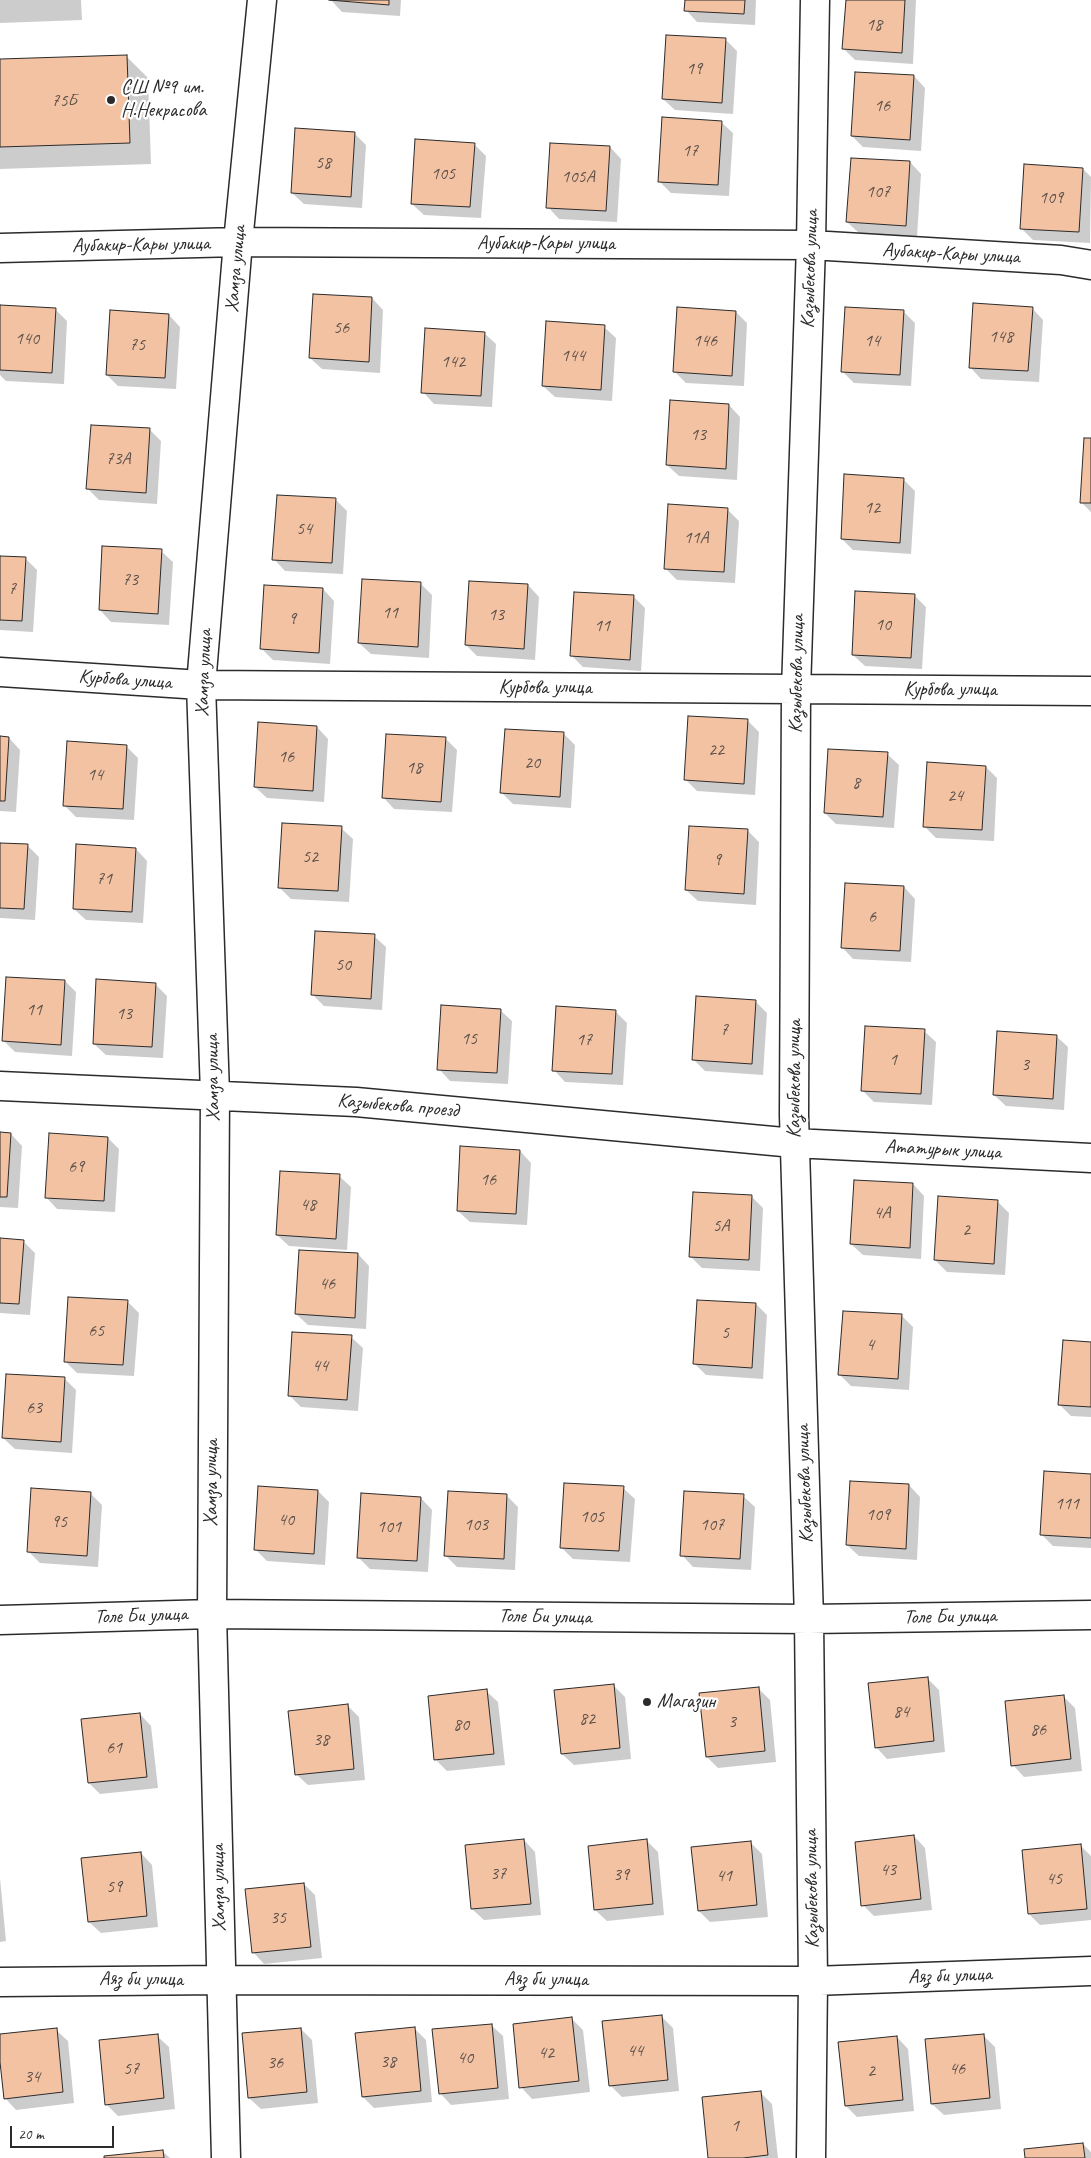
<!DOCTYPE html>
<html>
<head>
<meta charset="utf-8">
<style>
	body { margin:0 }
	#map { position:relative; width:1091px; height:2158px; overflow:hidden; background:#fff; font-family:Caveat,sans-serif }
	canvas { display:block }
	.scale { position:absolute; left:10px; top:2126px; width:104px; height:22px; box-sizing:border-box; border:2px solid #2b2b2b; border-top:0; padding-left:6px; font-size:15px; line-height:18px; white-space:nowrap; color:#2b2b2b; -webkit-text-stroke:4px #fff; paint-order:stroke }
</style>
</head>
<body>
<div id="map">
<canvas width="1091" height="2158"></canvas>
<div class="scale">20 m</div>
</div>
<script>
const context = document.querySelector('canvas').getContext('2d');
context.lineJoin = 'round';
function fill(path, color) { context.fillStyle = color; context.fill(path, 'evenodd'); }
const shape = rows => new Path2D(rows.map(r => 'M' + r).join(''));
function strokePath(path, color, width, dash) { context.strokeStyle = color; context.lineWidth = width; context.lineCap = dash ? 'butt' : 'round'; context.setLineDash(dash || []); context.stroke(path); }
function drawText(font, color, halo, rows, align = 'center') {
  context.font = font + ' Caveat,sans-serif'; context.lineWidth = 4.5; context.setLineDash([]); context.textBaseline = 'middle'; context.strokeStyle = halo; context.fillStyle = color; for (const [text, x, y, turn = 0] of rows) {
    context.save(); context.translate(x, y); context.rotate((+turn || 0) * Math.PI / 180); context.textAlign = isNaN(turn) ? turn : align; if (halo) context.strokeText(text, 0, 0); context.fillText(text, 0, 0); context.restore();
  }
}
fill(shape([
	[0,0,81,0,82,20,0,23],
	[331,0,401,0,400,16,342,12],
	[686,0,756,0,755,25,697,22,686,10],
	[847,0,916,0,913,64,855,60,844,49],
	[725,39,737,51,733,114,675,110,663,99],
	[126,56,148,78,151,164,0,169,0,60],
	[914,76,925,88,921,151,863,147,852,136],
	[721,122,733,133,729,196,671,193,660,182],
	[354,133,366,145,362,208,304,204,292,193],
	[474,144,486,156,481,218,424,215,412,204],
	[610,147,621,159,617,222,559,219,548,207],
	[910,162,921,174,917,237,859,233,847,222],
	[1083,169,1091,177,1090,243,1033,240,1021,228],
	[372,298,383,310,380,373,322,369,310,358],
	[0,306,56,310,67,321,64,384,6,381,0,375],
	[1032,308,1043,320,1039,382,981,379,970,367],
	[736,312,747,323,744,386,686,383,674,371],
	[904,312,915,323,911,386,854,383,842,371],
	[169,315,180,327,176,389,118,386,107,375],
	[604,327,616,338,612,401,555,397,543,386],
	[484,333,496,344,492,407,434,404,423,392],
	[729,405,740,417,737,480,679,476,667,465],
	[150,430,161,441,157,504,99,500,88,489],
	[1091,439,1091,512,1081,502],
	[903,479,915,491,911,554,853,550,842,539],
	[336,500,347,511,343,574,285,571,274,559],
	[727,509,739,521,735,583,677,580,666,569],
	[161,551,173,562,169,625,111,622,100,610],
	[0,557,25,558,37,570,33,632,0,630],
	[421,584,432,595,429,658,371,654,359,643],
	[528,585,539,597,535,660,477,656,466,645],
	[323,589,334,601,330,664,273,660,261,648],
	[914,595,926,607,922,669,865,666,853,655],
	[633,596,645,608,641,671,583,667,572,656],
	[747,720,759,732,755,795,697,791,686,780],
	[317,727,328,739,324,802,267,798,255,787],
	[564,734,575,745,571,808,513,804,502,793],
	[0,738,9,738,20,750,16,812,0,811],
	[445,738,457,750,452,812,394,809,383,797],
	[126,746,138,758,134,820,76,817,64,805],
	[887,754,899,765,894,828,836,824,825,813],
	[986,767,997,778,994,841,936,838,924,826],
	[341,828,353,839,349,902,291,899,279,887],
	[748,831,759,842,756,905,698,901,686,890],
	[0,844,28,846,39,857,35,920,0,918],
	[136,849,147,861,143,923,86,920,74,909],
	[904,887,915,899,911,962,853,959,842,947],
	[374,936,386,947,382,1010,324,1006,312,994],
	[65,981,76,992,72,1056,15,1052,3,1040],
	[155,984,167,996,163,1058,106,1055,94,1044],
	[755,1001,767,1013,763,1075,705,1071,694,1060],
	[500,1010,512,1021,508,1084,450,1081,439,1069],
	[615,1011,627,1023,623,1085,565,1082,554,1070],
	[924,1031,936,1042,932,1105,874,1102,862,1090],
	[1056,1036,1068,1047,1064,1110,1006,1106,994,1095],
	[0,1134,11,1134,22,1146,18,1208,0,1207],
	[108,1138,119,1149,115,1212,57,1209,46,1197],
	[520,1151,531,1163,527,1225,470,1222,458,1211],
	[339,1176,351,1187,347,1250,289,1246,277,1235],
	[913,1184,924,1196,921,1259,863,1255,851,1244],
	[752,1197,763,1208,760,1271,702,1268,690,1256],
	[997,1201,1009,1213,1005,1275,947,1272,935,1260],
	[0,1240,23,1241,35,1253,30,1315,0,1313],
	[358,1254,369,1266,366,1329,308,1325,296,1314],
	[127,1301,139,1313,134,1376,77,1373,65,1361],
	[756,1304,767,1315,763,1379,706,1375,694,1363],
	[901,1315,913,1327,909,1390,851,1386,840,1375],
	[351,1337,363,1348,358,1411,301,1407,290,1396],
	[1091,1343,1091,1417,1071,1416,1059,1404],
	[65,1379,76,1390,72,1453,15,1449,3,1438],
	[1091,1475,1091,1548,1053,1546,1042,1535],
	[909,1485,920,1497,917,1560,859,1556,847,1545],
	[623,1488,635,1499,630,1562,573,1559,561,1547],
	[318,1491,329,1502,325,1565,267,1561,256,1550],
	[90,1493,102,1505,98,1567,40,1563,29,1552],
	[507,1496,518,1507,515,1570,457,1567,445,1555],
	[743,1496,755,1507,751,1570,693,1567,682,1555],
	[421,1498,432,1510,428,1572,370,1569,358,1557],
	[927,1678,939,1690,945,1752,887,1759,876,1747],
	[613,1685,625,1697,631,1759,574,1765,562,1754],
	[758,1688,770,1700,776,1762,718,1768,707,1757],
	[486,1691,498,1702,505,1765,447,1771,435,1759],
	[1064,1697,1075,1708,1082,1771,1024,1777,1013,1765],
	[347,1705,359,1717,365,1780,308,1785,296,1774],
	[140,1714,151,1726,158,1788,100,1794,89,1783],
	[914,1836,925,1848,932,1910,874,1916,863,1905],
	[524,1840,535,1852,541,1915,484,1920,472,1909],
	[647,1841,658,1852,664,1915,607,1921,595,1910],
	[750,1842,762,1854,768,1917,710,1922,699,1911],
	[1080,1845,1091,1856,1091,1920,1040,1925,1029,1914],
	[141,1853,152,1865,158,1927,101,1933,89,1922],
	[0,1878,6,1941,0,1942],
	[304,1884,315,1895,322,1958,264,1964,253,1952],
	[662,2017,673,2028,679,2091,622,2097,610,2085],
	[572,2019,583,2030,590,2092,532,2099,521,2087],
	[491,2025,503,2036,509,2099,451,2105,440,2093],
	[414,2028,426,2040,432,2102,374,2108,363,2097],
	[301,2029,312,2040,318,2103,261,2109,249,2098],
	[56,2030,68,2041,74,2103,16,2110,5,2098,0,2036],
	[983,2035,995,2047,1001,2109,944,2115,932,2104],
	[157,2036,169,2047,175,2109,118,2116,106,2104],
	[897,2037,908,2049,914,2111,857,2117,846,2106],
	[760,2092,772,2104,778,2158,709,2158],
	[1083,2144,1091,2152,1091,2158,1026,2158],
	[162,2151,170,2158,105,2158]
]), '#0003');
const building = shape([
	[329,0,389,0,389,5,329,0],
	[685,0,745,0,744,14,684,11,685,0],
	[846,0,905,0,902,53,842,49,846,0],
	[666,35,726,38,722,103,662,99,666,35],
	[127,55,130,143,0,147,0,59,127,55],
	[855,72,914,75,910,140,851,136,855,72],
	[662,117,722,121,718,185,658,182,662,117],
	[295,128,355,132,351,197,291,193,295,128],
	[415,139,475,143,470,207,411,204,415,139],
	[550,143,610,146,606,211,546,208,550,143],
	[851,158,910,161,906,226,846,222,851,158],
	[1024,164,1083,168,1079,232,1020,229,1024,164],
	[313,294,372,297,369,362,309,358,313,294],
	[973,303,1033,307,1028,371,969,368,973,303],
	[0,305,56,308,52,373,0,370,0,305],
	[677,307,736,311,732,376,673,372,677,307],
	[845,307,904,310,900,375,841,372,845,307],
	[110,310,169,314,165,378,106,375,110,310],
	[546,321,605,325,601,390,542,386,546,321],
	[425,328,485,332,481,396,421,393,425,328],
	[670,400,729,404,726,469,666,465,670,400],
	[91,425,150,428,146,493,86,489,91,425],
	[1084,438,1091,438,1091,503,1080,503,1084,438],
	[844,474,904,478,900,543,841,539,844,474],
	[277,495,336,498,332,563,272,560,277,495],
	[668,504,728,508,724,572,664,569,668,504],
	[102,546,162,549,158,614,99,610,102,546],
	[0,556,26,557,22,621,0,620,0,556],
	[362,579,421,582,418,647,358,643,362,579],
	[469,581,528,584,524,649,465,645,469,581],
	[264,585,323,588,319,653,260,649,264,585],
	[855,591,915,594,911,658,852,655,855,591],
	[574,592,634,595,630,660,570,656,574,592],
	[688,716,748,719,744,784,684,780,688,716],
	[258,722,317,726,313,791,254,787,258,722],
	[505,729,564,732,560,797,500,793,505,729],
	[386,734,446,737,441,802,382,798,386,734],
	[0,736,9,737,5,801,0,801,0,736],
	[67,741,127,745,123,809,63,806,67,741],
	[828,749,888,752,883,817,824,813,828,749],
	[927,762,986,766,982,830,923,827,927,762],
	[282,823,342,826,338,891,278,888,282,823],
	[689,826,748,829,744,894,685,890,689,826],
	[0,843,28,844,24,909,0,908,0,843],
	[76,844,136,848,132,912,73,909,76,844],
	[845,883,904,886,900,951,841,948,845,883],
	[315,931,375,934,371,999,311,995,315,931],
	[6,977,65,980,61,1045,2,1041,6,977],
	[96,979,156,983,152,1047,93,1044,96,979],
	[696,996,756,1000,752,1064,692,1060,696,996],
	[441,1005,501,1009,497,1073,437,1070,441,1005],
	[556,1006,616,1010,612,1074,552,1071,556,1006],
	[865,1026,925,1029,921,1094,861,1091,865,1026],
	[997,1031,1057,1035,1053,1099,993,1095,997,1031],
	[0,1132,11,1133,7,1197,0,1197,0,1132],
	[49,1133,108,1137,104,1201,45,1198,49,1133],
	[460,1146,520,1150,516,1214,457,1211,460,1146],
	[280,1171,340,1174,336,1239,276,1235,280,1171],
	[854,1180,913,1183,910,1248,850,1244,854,1180],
	[693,1192,752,1195,749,1260,689,1257,693,1192],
	[938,1196,998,1200,994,1264,934,1260,938,1196],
	[0,1238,24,1240,19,1304,0,1303,0,1238],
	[299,1250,358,1253,355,1318,295,1314,299,1250],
	[68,1297,128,1300,123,1365,64,1362,68,1297],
	[697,1300,756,1303,752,1368,693,1364,697,1300],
	[843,1311,902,1314,898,1379,838,1375,843,1311],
	[292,1332,352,1335,347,1400,288,1396,292,1332],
	[1063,1340,1091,1342,1091,1407,1058,1405,1063,1340],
	[6,1374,65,1377,61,1442,2,1438,6,1374],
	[1044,1471,1091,1474,1091,1538,1040,1535,1044,1471],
	[850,1481,909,1484,906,1549,846,1545,850,1481],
	[564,1483,624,1486,619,1551,560,1548,564,1483],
	[258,1486,318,1490,314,1554,254,1550,258,1486],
	[31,1488,91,1492,87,1556,27,1552,31,1488],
	[448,1491,507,1494,504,1559,444,1556,448,1491],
	[684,1491,744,1494,740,1559,680,1556,684,1491],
	[361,1493,421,1497,417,1561,357,1558,361,1493],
	[928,1677,934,1741,875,1748,868,1683,928,1677],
	[614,1684,620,1748,561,1754,554,1690,614,1684],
	[759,1687,765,1751,706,1757,699,1693,759,1687],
	[487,1689,494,1754,434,1760,428,1696,487,1689],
	[1064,1695,1071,1759,1011,1766,1005,1701,1064,1695],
	[348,1704,354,1769,295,1775,288,1711,348,1704],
	[140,1713,147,1777,88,1783,81,1719,140,1713],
	[914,1835,921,1899,861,1906,855,1842,914,1835],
	[524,1839,531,1904,471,1909,465,1845,524,1839],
	[647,1839,653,1904,594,1910,588,1846,647,1839],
	[751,1841,757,1905,698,1911,691,1847,751,1841],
	[1081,1844,1087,1909,1028,1914,1022,1850,1081,1844],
	[141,1852,147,1916,88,1922,81,1858,141,1852],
	[304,1883,311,1947,252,1953,245,1889,304,1883],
	[662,2015,668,2080,609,2086,602,2021,662,2015],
	[572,2017,579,2081,519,2088,513,2024,572,2017],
	[492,2024,498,2088,439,2094,432,2029,492,2024],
	[415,2027,421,2091,362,2097,355,2033,415,2027],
	[57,2028,63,2092,4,2099,0,2062,0,2034,57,2028],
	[301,2028,307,2092,248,2098,242,2033,301,2028],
	[158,2034,164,2098,105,2105,99,2040,158,2034],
	[984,2034,990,2098,931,2104,925,2039,984,2034],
	[897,2036,903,2100,845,2106,838,2042,897,2036],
	[761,2091,768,2155,743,2158,708,2158,702,2097,761,2091],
	[1083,2143,1085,2158,1025,2158,1024,2149,1083,2143],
	[163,2150,164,2158,104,2158,104,2156,163,2150]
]);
fill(building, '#f3c2a3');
strokePath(building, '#2b2b2b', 1);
const minor = shape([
	[0,248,238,242,811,245,1061,260,1091,265],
	[0,672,201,685,1091,691],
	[0,1086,356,1102,794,1143,1091,1158],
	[0,1620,212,1614,809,1619,1091,1615],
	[0,1982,221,1980,813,1981,1091,1971],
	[226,2158,212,1614,215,1094,201,685,238,242,262,0],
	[811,2158,813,1981,809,1619,794,1115,796,690,811,245,815,0]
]);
strokePath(minor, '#2b2b2b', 31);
strokePath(minor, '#fff', 28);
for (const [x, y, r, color] of [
	[111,100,5,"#2b2b2b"],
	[647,1702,5,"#2b2b2b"]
]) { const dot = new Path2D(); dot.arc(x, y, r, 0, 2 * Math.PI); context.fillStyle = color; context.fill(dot); strokePath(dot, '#fff', 2); }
drawText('18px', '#5d5149', null, [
	["18",874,25],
	["19",694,69],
	["75Б",64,101],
	["16",882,106],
	["17",690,151],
	["58",323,163],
	["105",443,174],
	["105А",578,177],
	["107",878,192],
	["109",1051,198],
	["56",341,328],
	["148",1001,337],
	["140",27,339],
	["146",705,341],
	["14",872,341],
	["75",137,345],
	["144",573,356],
	["142",453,362],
	["13",698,435],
	["73А",118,459],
	["12",872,508],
	["54",304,529],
	["11А",696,538],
	["73",130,580],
	["7",12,589],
	["11",390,613],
	["13",496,615],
	["9",292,619],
	["10",883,625],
	["11",602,626],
	["22",716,750],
	["16",286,757],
	["20",532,763],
	["18",414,768],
	["14",95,775],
	["8",856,783],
	["24",955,796],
	["52",310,857],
	["9",717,860],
	["71",104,879],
	["6",872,917],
	["50",343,965],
	["11",34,1010],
	["13",124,1014],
	["7",724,1030],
	["15",469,1039],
	["17",584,1040],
	["1",893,1060],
	["3",1025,1065],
	["69",76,1167],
	["16",488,1180],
	["48",308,1205],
	["4А",882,1213],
	["5А",721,1226],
	["2",966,1230],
	["46",327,1284],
	["65",96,1331],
	["5",725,1333],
	["4",870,1345],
	["44",320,1366],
	["63",34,1408],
	["111",1067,1504],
	["109",878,1515],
	["105",592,1517],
	["40",286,1520],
	["95",59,1522],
	["103",476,1525],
	["107",712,1525],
	["101",389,1527],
	["84",901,1712],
	["82",587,1719],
	["3",732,1722],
	["80",461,1725],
	["86",1038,1730],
	["38",321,1740],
	["61",114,1748],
	["43",888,1870],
	["37",498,1874],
	["39",621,1875],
	["41",724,1876],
	["45",1054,1879],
	["59",114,1887],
	["35",278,1918],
	["44",635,2051],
	["42",546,2053],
	["40",465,2058],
	["38",388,2062],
	["36",275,2063],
	["57",131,2069],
	["46",957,2069],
	["2",871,2071],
	["34",32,2077],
	["1",735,2126]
]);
drawText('20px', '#2b2b2b', '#fff', [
	["СШ №9 им.",121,88],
	["Н.Некрасова",121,111],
	["Магазин",657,1702]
], 'left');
drawText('20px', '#2b2b2b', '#fff', [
	["Аубакир-Кары улица",546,244],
	["Аубакир-Кары улица",141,245,-1],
	["Аубакир-Кары улица",951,254,3],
	["Хамза улица",236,269,-85],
	["Казыбекова улица",810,269,-88],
	["Хамза улица",204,673,-88],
	["Казыбекова улица",797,674,-89],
	["Курбова улица",125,680,4],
	["Курбова улица",545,688],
	["Курбова улица",950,690],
	["Хамза улица",213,1078,-91],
	["Казыбекова улица",795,1079,-90],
	["Казыбекова проезд",398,1106,5],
	["Ататурык улица",943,1150,3],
	["Хамза улица",212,1483,-90],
	["Казыбекова улица",805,1484,-92],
	["Толе Би улица",141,1616,-2],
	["Толе Би улица",545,1617,1],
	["Толе Би улица",950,1617,-1],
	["Хамза улица",219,1888,-91],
	["Казыбекова улица",812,1889,-91],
	["Аяз би улица",950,1976,-2],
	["Аяз би улица",141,1980],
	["Аяз би улица",546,1980]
]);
</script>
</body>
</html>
